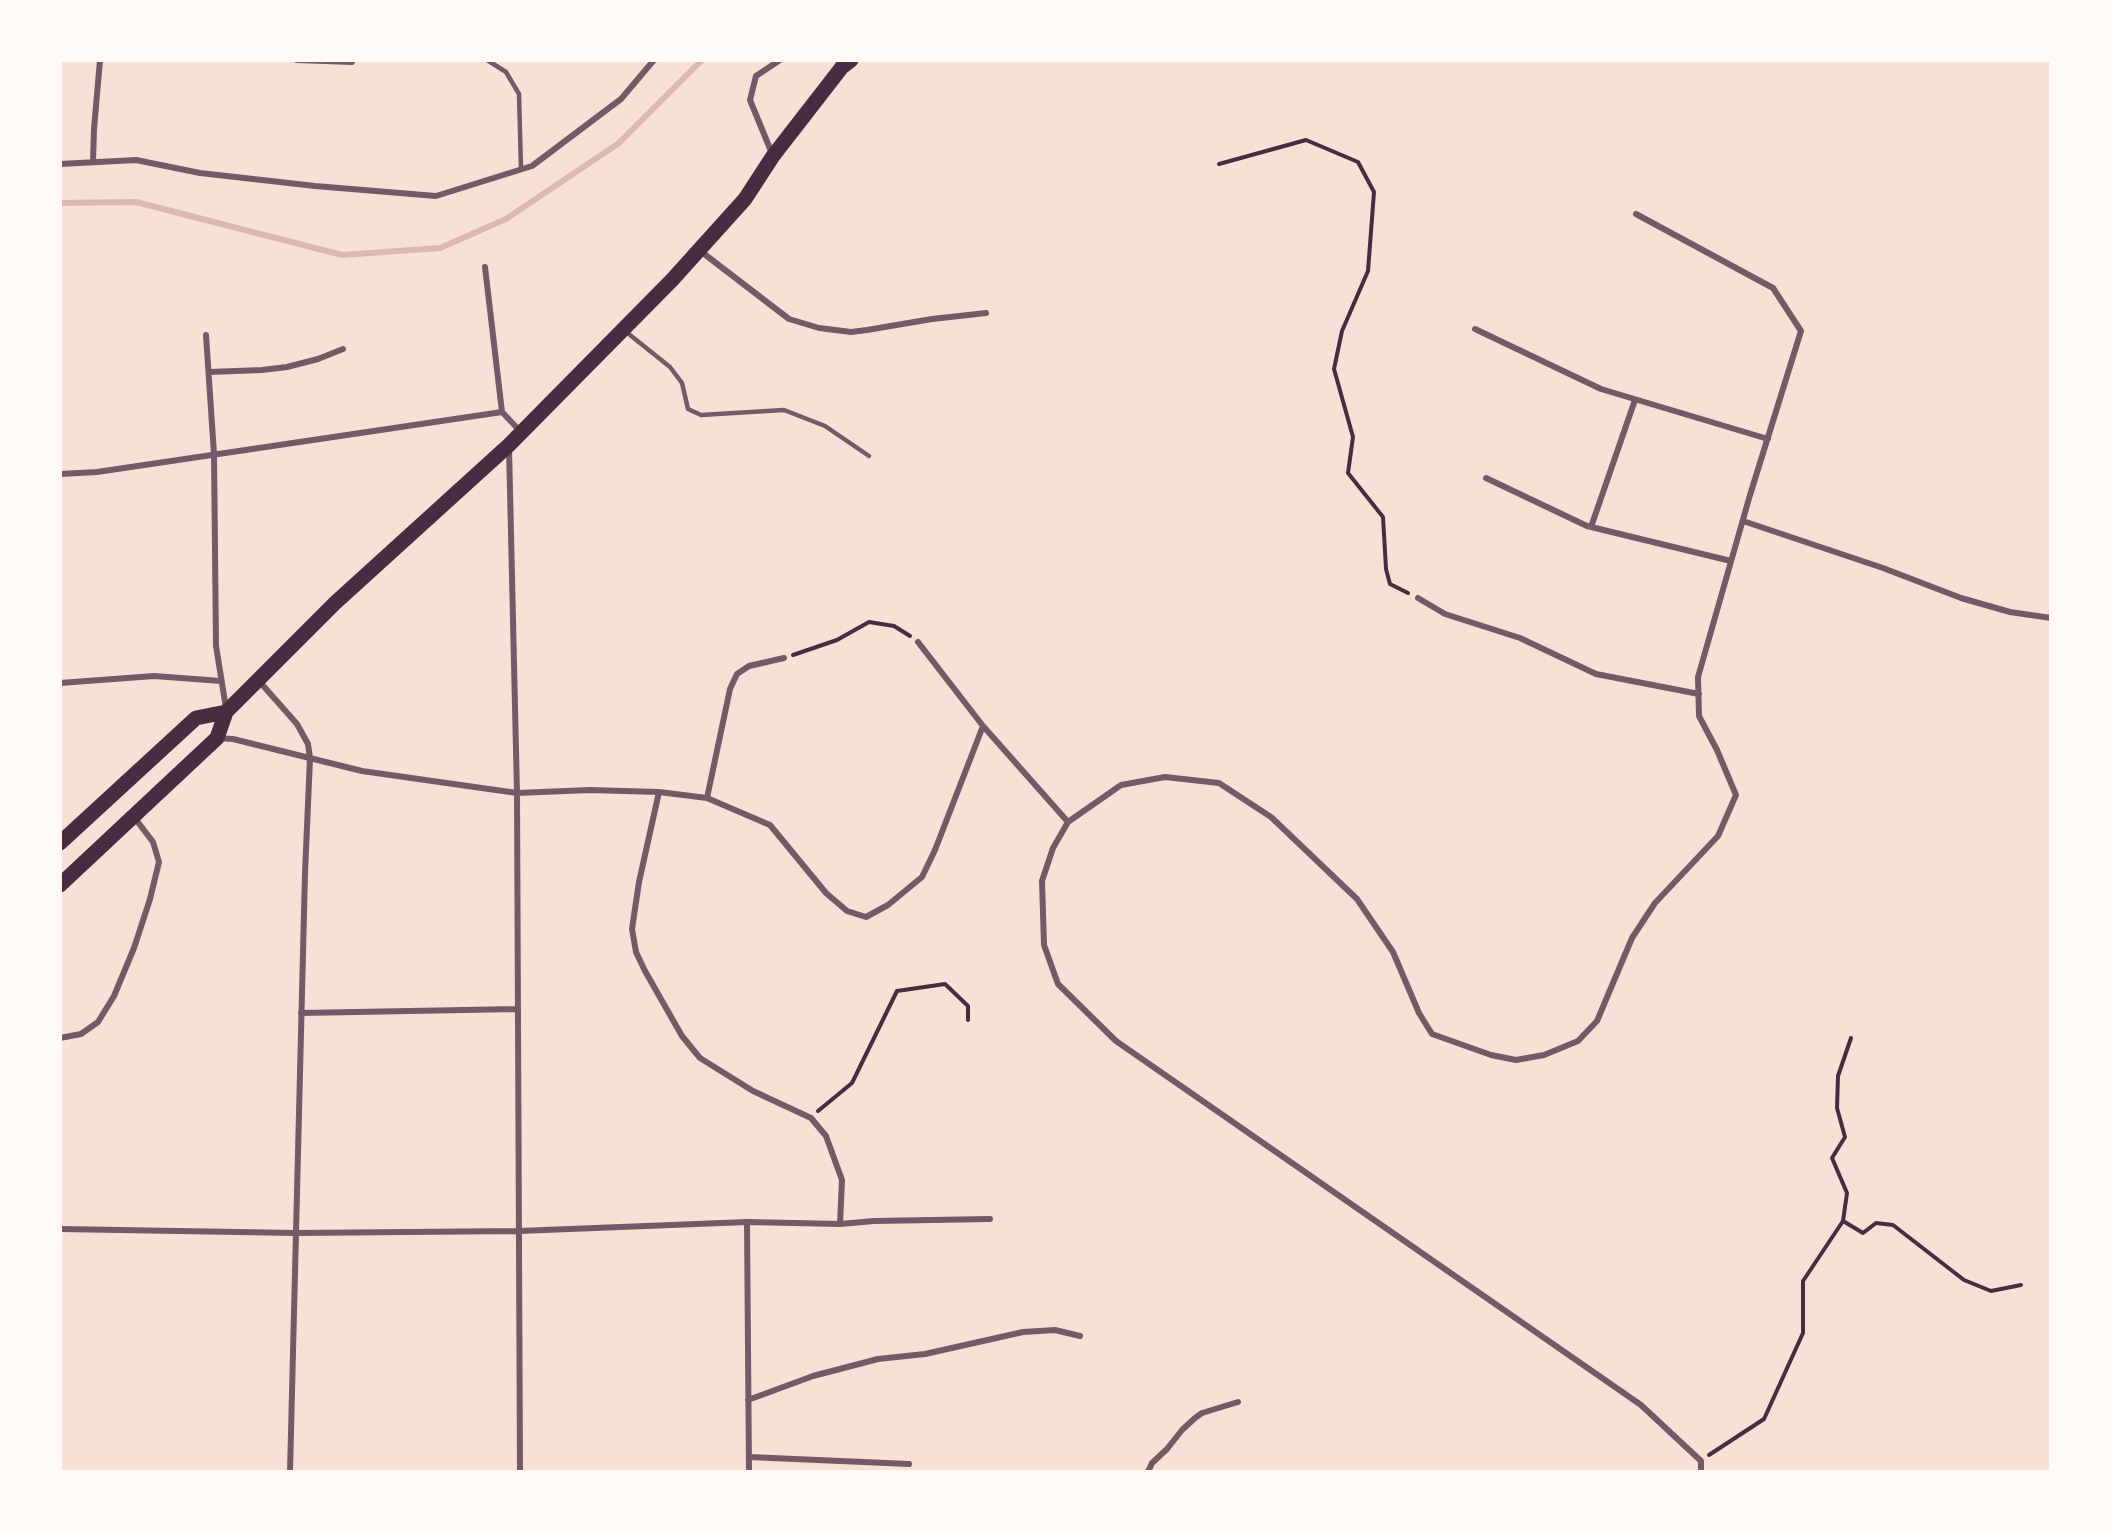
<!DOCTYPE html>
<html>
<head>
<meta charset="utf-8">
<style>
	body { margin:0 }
	#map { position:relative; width:2111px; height:1532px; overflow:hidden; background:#f7e1d7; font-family:"Times New Roman",serif }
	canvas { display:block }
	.frame { position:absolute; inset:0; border:62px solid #fffaf5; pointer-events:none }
</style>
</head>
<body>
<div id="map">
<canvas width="2111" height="1532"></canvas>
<div class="frame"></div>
</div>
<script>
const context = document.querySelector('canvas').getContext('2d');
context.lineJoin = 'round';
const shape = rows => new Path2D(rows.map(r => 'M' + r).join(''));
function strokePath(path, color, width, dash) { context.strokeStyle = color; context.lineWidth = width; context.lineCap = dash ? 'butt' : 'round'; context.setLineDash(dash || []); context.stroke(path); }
strokePath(shape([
	[60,203,136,202,342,255,440,248,506,219,619,143,702,60]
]), '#dcb8b0', 6);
strokePath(shape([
	[1219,164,1306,140,1358,162,1374,192,1368,271,1342,331,1334,369,1353,437,1348,473,1383,517,1386,569,1390,584,1408,593],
	[793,655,837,640,869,622,894,626,910,636],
	[818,1111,852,1083,897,991,945,984,968,1006,968,1020],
	[1843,1221,1847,1193,1832,1158,1845,1137,1837,1108,1838,1076,1851,1038],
	[1709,1455,1764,1419,1803,1333,1803,1281,1843,1221,1863,1233,1876,1223,1893,1225,1964,1280,1991,1291,2021,1285]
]), '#4a2c40', 4);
strokePath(shape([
	[487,60,506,72,519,94,521,169],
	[625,331,670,367,682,383,688,409,701,415,784,410,825,426,869,456]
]), '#755966', 4.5);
strokePath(shape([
	[297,60,352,62],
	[773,156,750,100,756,76,780,60],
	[93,162,94,129,100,60],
	[60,164,136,160,200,173,315,186,436,196,532,166,621,99,654,60],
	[1636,214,1773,288,1801,331,1750,495,1698,677,1699,716,1717,750,1736,795,1718,836,1655,903,1632,938,1597,1021,1578,1041,1544,1055,1516,1060,1491,1055,1432,1034,1419,1013,1393,952,1357,899,1271,817,1219,783,1165,777,1121,785,1068,822,1053,848,1042,881,1044,945,1058,984,1116,1041,1641,1405,1701,1461,1701,1472],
	[699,250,789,319,819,328,851,332,867,330,932,319,986,313],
	[485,267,502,412],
	[1475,329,1601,389,1768,439],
	[206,335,214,454,216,646,226,708],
	[209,372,262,370,287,367,318,359,343,349],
	[502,412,521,432],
	[509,447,517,793,520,1472],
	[60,474,97,472,502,412],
	[1486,478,1587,526,1731,561],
	[1743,521,1883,568,1961,598,2010,612,2051,618],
	[1591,527,1635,400],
	[1418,598,1445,614,1520,638,1596,674,1699,694],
	[918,642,983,726,1068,822],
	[259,681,297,724,308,744,310,758,305,873,290,1472],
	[60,683,154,676,221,681],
	[217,738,233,739,362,771,517,793,590,790,659,792,707,798,770,825,826,893,847,911,866,917,888,905,922,877,935,850,983,726],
	[659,792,639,882,632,929,636,952,645,971,682,1036,700,1058,753,1091,811,1118,826,1136,842,1180,840,1224],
	[707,798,730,689,737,674,749,666,784,658],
	[301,1013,518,1009],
	[60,1038,81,1034,98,1022,114,996,134,948,150,899,159,862,153,842,134,817],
	[747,1222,749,1472],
	[60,1229,296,1233,519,1231,747,1222,840,1224,874,1221,990,1219],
	[748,1400,813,1376,878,1359,925,1354,1023,1332,1055,1330,1080,1336],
	[749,1457,909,1464],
	[1148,1472,1152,1463,1167,1449,1182,1430,1195,1418,1202,1413,1238,1402]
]), '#755966', 6);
strokePath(shape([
	[60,843,196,718,226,712],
	[60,885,217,738,226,712,335,603,509,445,672,280,745,199,773,156,842,67,851,60]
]), '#4a2c40', 15);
</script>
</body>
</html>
